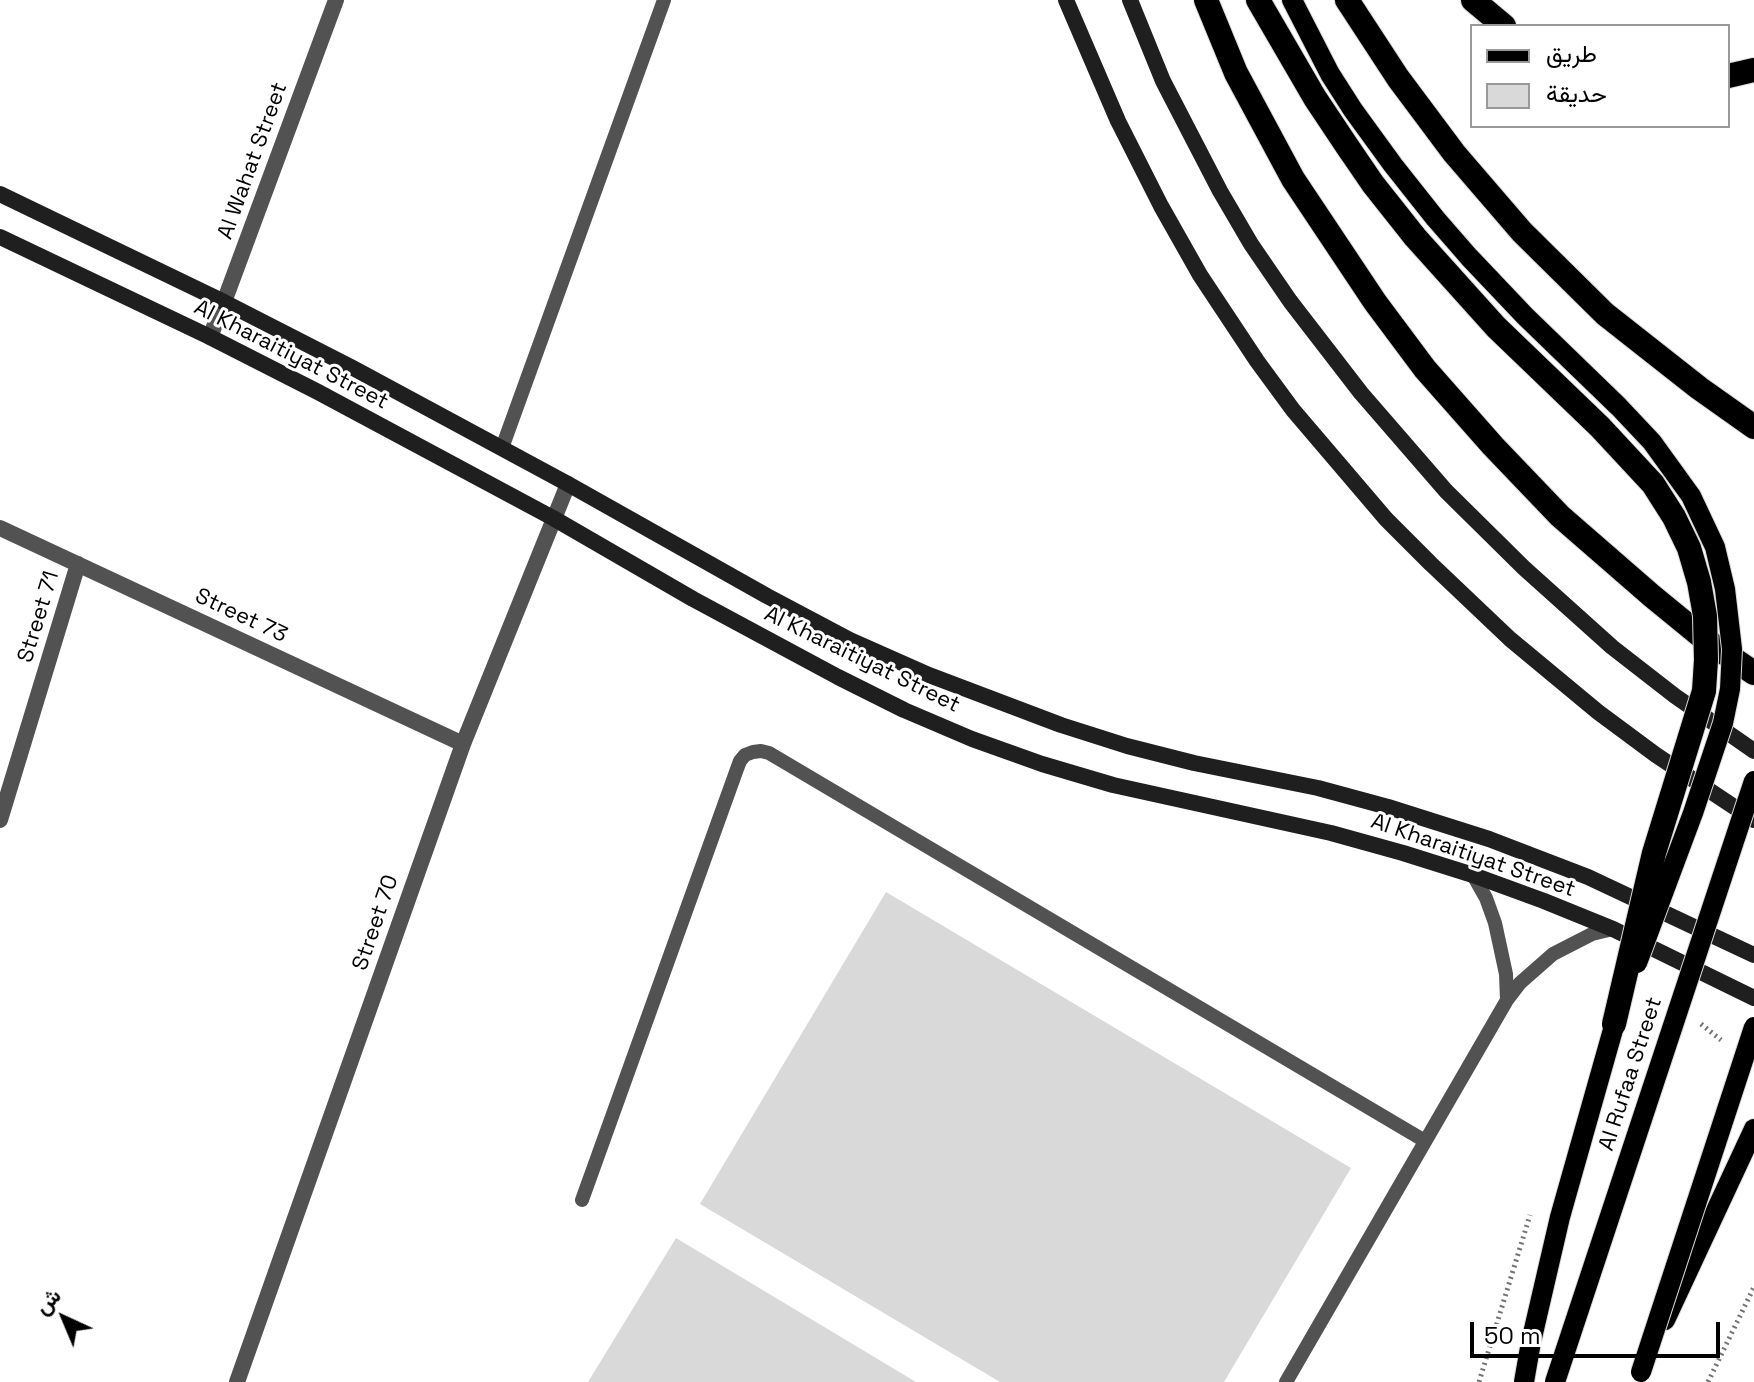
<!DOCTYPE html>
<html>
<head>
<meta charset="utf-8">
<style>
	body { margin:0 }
	#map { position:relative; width:1754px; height:1382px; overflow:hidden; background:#fff; font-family:"Space Grotesk",Vazirmatn,sans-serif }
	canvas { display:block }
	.legend { position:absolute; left:1470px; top:24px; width:260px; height:104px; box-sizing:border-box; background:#fff; border:2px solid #999; margin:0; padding:10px 14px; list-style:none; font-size:24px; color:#000 }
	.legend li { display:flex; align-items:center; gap:16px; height:40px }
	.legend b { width:40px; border:2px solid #999 }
	.north { position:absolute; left:24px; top:1278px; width:80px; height:80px; -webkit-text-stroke:6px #fff; paint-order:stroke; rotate:316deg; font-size:22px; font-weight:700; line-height:32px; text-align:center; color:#000 }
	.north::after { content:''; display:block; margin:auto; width:28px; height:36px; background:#000; clip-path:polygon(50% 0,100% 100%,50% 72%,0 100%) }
	.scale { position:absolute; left:1470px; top:1322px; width:250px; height:36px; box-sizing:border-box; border:4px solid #000; border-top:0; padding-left:10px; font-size:24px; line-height:28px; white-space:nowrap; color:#000; -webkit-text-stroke:6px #fff; paint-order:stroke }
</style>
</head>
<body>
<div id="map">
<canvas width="1754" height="1382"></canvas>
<ul class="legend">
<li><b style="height:10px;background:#000"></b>طريق</li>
<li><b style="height:22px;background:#d9d9d9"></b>حديقة</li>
</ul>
<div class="north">ش</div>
<div class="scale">50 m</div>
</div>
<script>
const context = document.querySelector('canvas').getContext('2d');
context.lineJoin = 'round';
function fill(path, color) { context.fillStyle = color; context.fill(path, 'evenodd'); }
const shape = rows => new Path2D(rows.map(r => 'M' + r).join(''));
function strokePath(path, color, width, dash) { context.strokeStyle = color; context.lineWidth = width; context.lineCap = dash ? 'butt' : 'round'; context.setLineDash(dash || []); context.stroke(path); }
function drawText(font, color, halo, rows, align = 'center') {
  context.font = font + ' "Space Grotesk",sans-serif'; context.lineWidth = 6; context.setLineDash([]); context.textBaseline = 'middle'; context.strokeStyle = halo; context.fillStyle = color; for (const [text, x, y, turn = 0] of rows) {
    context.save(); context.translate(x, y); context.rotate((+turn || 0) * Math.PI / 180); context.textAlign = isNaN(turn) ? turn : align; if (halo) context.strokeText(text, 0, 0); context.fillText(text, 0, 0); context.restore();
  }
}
fill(shape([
	[886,892,1351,1168,1224,1382,1000,1382,700,1204],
	[676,1238,916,1382,588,1382]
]), '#d9d9d9');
const primary = shape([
	[1292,0,1330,74,1353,110,1393,165,1435,218],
	[1665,1320,1754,1129]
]);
const highway = shape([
	[1206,0,1236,73,1293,179,1375,302,1425,369,1493,446,1560,516,1652,596,1707,641,1754,673],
	[1258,0,1315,98,1347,146,1373,184,1415,237],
	[1347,0,1398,78,1454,153,1522,232,1605,314,1699,388,1754,427],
	[1473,0,1504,26],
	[1728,76,1754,70]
]);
strokePath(primary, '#dbdbdb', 22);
strokePath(highway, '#dbdbdb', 26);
strokePath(shape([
	[1701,1024,1721,1040],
	[1479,1382,1530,1215],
	[1708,1382,1754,1287]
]), '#747474', 5, [2, 4]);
strokePath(shape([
	[502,448,664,0],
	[1473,875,1486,898,1495,923,1506,974,1507,1000],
	[582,1200,737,769,740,761,745,755,753,752,761,751,769,753,1425,1141],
	[1286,1382,1507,1000,1520,983,1553,954,1592,934,1613,929]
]), '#525252', 14);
strokePath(shape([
	[210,337,224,302,336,0],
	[0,528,463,744],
	[0,820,78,564],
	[237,1382,463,744,568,484]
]), '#525252', 16);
strokePath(shape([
	[1066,0,1118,121,1161,206,1200,275,1257,361,1293,410,1386,519,1431,564,1510,639,1598,712,1656,755,1754,820],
	[1130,0,1163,81,1220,191,1251,244,1290,301,1361,393,1446,491,1524,568,1612,647,1675,696,1754,751],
	[0,194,224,302,353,368,568,484,767,596,850,640,929,675,1061,725,1127,746,1194,763,1318,788,1388,807,1489,839,1588,877,1754,955],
	[0,237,210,337,318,392,553,518,693,599,838,677,904,710,972,739,1042,764,1113,785,1331,833,1403,853,1473,875,1544,901,1613,929,1754,998]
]), '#1f1f1f', 16);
strokePath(primary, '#000', 20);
strokePath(highway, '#000', 24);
const primaryBridge = shape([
	[1435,218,1469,257,1525,316,1619,407,1652,442,1691,496,1715,547,1725,589,1732,649,1730,689,1723,723,1693,813,1637,963],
	[1641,1372,1754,1027],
	[1524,1382,1531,1342,1560,1217,1618,1012],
	[1555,1382,1754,781]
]);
const highwayBridge = shape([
	[1415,237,1496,327,1600,427,1653,484,1674,517,1689,548,1699,582,1705,616,1706,660,1704,691,1654,853,1614,1024]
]);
strokePath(primaryBridge, '#dbdbdb', 22, []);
strokePath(highwayBridge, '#dbdbdb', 26, []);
strokePath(primaryBridge, '#000', 20);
strokePath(highwayBridge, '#000', 24);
drawText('22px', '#000', '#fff', [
	["Al Wahat Street",253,161,-70],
	["Al Kharaitiyat Street",291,355,27],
	["Street 73",241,616,25],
	["Street 71",39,617,-73],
	["Al Kharaitiyat Street",862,660,26],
	["Al Kharaitiyat Street",1473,856,19],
	["Street 70",376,923,-71],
	["Al Rufaa Street",1631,1074,-72]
]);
</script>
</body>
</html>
